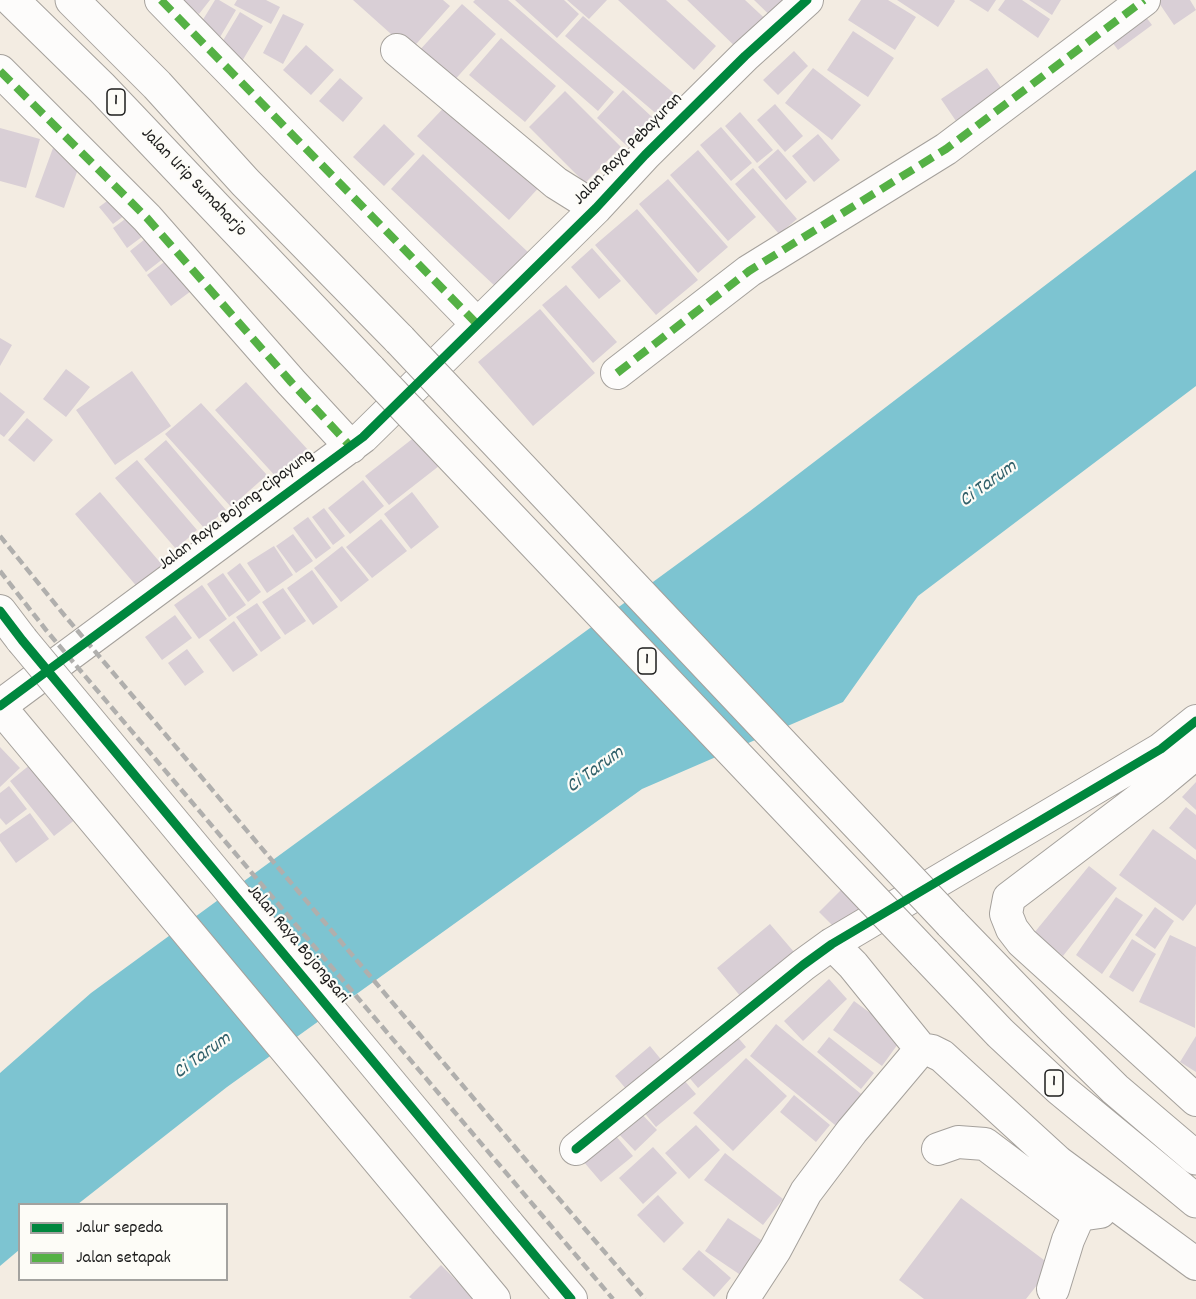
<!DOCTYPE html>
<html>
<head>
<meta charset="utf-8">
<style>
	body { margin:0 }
	#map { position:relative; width:1196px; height:1299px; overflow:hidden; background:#f3ece2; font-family:Dekko,sans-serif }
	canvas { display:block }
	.legend { position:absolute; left:18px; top:1203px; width:210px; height:78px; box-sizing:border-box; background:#fdfcf7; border:2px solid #a3a29f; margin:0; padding:8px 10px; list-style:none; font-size:18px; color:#1c1c1c }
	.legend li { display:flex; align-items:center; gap:12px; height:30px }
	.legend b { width:30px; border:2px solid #a3a29f }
</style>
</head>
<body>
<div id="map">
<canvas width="1196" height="1299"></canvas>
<ul class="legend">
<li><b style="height:8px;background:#00873e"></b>Jalur sepeda</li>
<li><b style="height:8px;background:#55b145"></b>Jalan setapak</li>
</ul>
</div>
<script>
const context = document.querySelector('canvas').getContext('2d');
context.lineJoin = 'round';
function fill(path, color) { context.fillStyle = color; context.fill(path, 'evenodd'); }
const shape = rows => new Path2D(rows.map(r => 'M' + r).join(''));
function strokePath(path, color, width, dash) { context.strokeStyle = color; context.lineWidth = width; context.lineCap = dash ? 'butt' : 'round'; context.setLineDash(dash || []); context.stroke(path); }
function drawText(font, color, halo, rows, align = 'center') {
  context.font = font + ' Dekko,sans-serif'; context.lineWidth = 4.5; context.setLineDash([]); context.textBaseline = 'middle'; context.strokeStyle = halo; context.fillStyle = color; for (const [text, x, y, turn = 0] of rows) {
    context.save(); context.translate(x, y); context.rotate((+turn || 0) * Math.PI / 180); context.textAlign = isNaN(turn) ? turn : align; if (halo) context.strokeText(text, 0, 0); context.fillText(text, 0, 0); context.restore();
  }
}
fill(shape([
	[1196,170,1196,386,918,596,843,702,642,789,227,1087,78,1204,20,1204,19,1250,0,1266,0,1073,91,993,750,511]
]), '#7dc4d1');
fill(shape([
	[182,0,210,0,199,14],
	[215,0,219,0,236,10,216,44,196,31],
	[237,0,266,0,280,7,271,24,234,5],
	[353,0,443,0,450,6,410,51],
	[475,0,508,0,614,92,598,111,473,2],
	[515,0,564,0,579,14,557,38],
	[567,0,607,0,589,19],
	[618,0,666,0,716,46,694,70],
	[687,0,745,0,773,26,744,55],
	[754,0,799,0,779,24],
	[861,0,888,0,916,17,895,50,848,20],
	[897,0,954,0,955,1,938,27],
	[969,0,996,0,988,12],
	[1005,0,1022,0,1050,19,1038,38,998,10],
	[1029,0,1061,0,1052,15],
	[1157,0,1190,0,1196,10,1174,25],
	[462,4,496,34,451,84,417,53],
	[1140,9,1152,25,1118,50,1106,34],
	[240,12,263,26,241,63,218,49],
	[283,14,304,24,283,64,263,53],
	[583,16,683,101,666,122,565,36],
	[853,31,894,58,868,97,827,70],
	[501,38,556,86,525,122,469,75],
	[306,45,334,70,311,95,283,70],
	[794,51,808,66,778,95,763,80],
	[813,68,861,105,832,140,785,103],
	[987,68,1002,89,956,121,941,99],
	[340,78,363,98,343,122,319,101],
	[623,90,666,130,640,158,597,118],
	[565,91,621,147,585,183,529,127],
	[452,99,543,183,509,220,417,136],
	[775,104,803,136,785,152,757,120],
	[740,112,773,150,757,163,725,126],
	[384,124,415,154,384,186,353,157],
	[721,127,752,163,731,181,700,145],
	[0,128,40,139,26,188,0,181],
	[818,134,840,160,814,182,792,156],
	[53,148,82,158,64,208,35,197],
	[778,149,807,182,786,200,758,167],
	[698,150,756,217,728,241,670,175],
	[423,154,528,252,496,287,391,189],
	[753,168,797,219,779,234,735,184],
	[668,179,728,247,698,273,639,204],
	[134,181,148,198,113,224,99,207],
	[151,200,166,219,127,248,113,228],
	[637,209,698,280,656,315,595,245],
	[169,220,186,241,146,272,130,251],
	[191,242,215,273,171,306,147,275],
	[592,248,621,281,599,299,571,267],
	[566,285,617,342,593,363,542,305],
	[540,309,595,373,533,426,478,362],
	[0,338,12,345,0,366],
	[66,369,90,387,66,417,43,399],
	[132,371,171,426,115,465,76,410],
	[246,382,309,451,278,479,215,410],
	[0,392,25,412,4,437,0,434],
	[201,403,267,475,231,507,165,434],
	[27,418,53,440,34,462,8,440],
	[416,436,439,466,389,505,365,476],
	[166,440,226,510,204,528,144,459],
	[137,460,197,530,176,549,115,478],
	[363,480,384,506,350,534,328,508],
	[100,492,164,567,139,589,75,514],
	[412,492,439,527,411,549,384,514],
	[324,508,345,536,333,545,312,517],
	[308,517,331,548,316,559,293,528],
	[381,519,407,551,372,578,346,547],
	[293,534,313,561,296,573,276,546],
	[274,546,293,575,267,593,247,563],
	[342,546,369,580,341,602,314,568],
	[240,563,261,592,248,602,227,573],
	[312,570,338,607,313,625,287,588],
	[223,573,246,605,229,617,207,584],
	[202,585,227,619,199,639,174,605],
	[283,588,306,621,285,635,262,602],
	[257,603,281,638,261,652,236,617],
	[175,615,192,638,162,660,145,637],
	[234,621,258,655,233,672,209,640],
	[187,649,204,672,185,686,168,663],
	[0,747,20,768,0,787],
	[31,764,76,819,54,836,10,781],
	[1196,782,1196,810,1182,797],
	[9,786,27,809,6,825,0,818,0,793],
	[1186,807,1196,815,1196,850,1169,828],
	[30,813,49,839,16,863,0,841,0,834],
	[1153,829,1196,860,1196,904,1183,921,1119,875],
	[1089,866,1117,888,1063,956,1034,933],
	[844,887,868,912,843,936,819,912],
	[1116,897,1143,915,1102,974,1076,955],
	[1155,907,1174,921,1155,949,1135,935],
	[770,924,794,952,741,997,717,968],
	[1170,935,1196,947,1195,1028,1139,1002],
	[1132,939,1156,954,1133,992,1109,977],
	[829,979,847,999,803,1041,784,1021],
	[854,1001,903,1037,882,1066,833,1030],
	[776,1024,866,1098,840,1129,750,1056],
	[730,1028,746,1047,698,1088,682,1069],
	[1196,1036,1196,1072,1180,1062],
	[829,1037,874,1073,861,1089,817,1052],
	[650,1046,668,1068,633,1097,615,1076],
	[746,1058,787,1096,733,1151,693,1113],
	[677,1072,696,1094,656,1127,638,1105],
	[794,1095,830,1125,816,1142,780,1112],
	[635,1107,657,1130,635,1151,613,1128],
	[696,1125,720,1150,689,1179,665,1153],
	[609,1128,633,1156,601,1182,577,1154],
	[653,1147,677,1173,643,1204,619,1178],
	[725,1153,783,1199,763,1225,704,1180],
	[658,1195,684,1223,664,1243,637,1215],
	[961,1198,1052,1266,1026,1299,924,1299,899,1280],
	[728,1218,764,1242,742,1276,705,1251],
	[699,1250,731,1278,714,1297,682,1269],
	[441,1265,475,1299,412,1299,409,1297]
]), '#d9cfd6');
const minor = shape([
	[161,0,477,324],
	[397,50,556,183,596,208],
	[0,71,147,218,291,382,351,447],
	[617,373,749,271,946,149,1144,0],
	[0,611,22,640],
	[0,706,363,437,596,208,645,155,745,56,807,0],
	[0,707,494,1299],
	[1196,753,1154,788,1009,898,1006,914,1012,929,1022,942,1196,1100],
	[832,944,853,965,921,1049],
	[576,1149,803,965,832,944,1161,749,1196,721],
	[938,1149,958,1142,985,1144,1079,1215],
	[507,1223,571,1299],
	[1053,1289,1068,1240,1079,1215,1100,1212],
	[743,1299,775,1250,806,1192,852,1131,921,1049,932,1051,942,1056,1058,1162,1196,1264]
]);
const highway = shape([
	[12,0,102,88,370,370],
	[72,0,157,85,245,182,400,340],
	[951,923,1050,1025,1115,1089,1196,1158],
	[924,953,1000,1033,1059,1088,1196,1201]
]);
strokePath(minor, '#a5a19c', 34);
strokePath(highway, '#a5a19c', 35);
strokePath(minor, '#fdfcfb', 32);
strokePath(highway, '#fdfcfb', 33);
strokePath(shape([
	[0,536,65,616,542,1179,645,1299],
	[0,571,46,630,613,1299]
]), '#b0afad', 4.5, [9, 4.5]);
const minorBridge = shape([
	[22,640,507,1223]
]);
const highwayBridge = shape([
	[400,340,951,923],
	[370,370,924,953]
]);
strokePath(minorBridge, '#a5a19c', 34, []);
strokePath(highwayBridge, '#a5a19c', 35, []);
strokePath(minorBridge, '#fdfcfb', 32);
strokePath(highwayBridge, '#fdfcfb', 33);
strokePath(shape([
	[161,0,477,324],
	[0,71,147,218,291,382,351,447],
	[617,373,749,271,946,149,1144,0]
]), '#55b145', 8, [15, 8]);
strokePath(shape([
	[0,611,22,640,571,1299],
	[0,706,363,437,596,208,645,155,745,56,807,0],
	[576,1149,803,965,832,944,1161,749,1196,721]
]), '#00873e', 9);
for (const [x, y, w] of [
	[116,102,18],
	[647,661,18],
	[1054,1083,18]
]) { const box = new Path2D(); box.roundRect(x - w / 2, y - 13, w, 26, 4.5); context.fillStyle = '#fdfcf7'; context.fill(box); strokePath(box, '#1c1c1c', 1.5); }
drawText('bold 16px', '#1c1c1c', null, [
	["1",116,102],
	["1",647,661],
	["1",1054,1083]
]);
drawText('18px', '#1c1c1c', '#fdfcf7', [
	["Jalan Raya Pebayuran",629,150,-46],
	["Jalan Urip Sumaharjo",193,183,46],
	["Jalan Raya Bojong-Cipayung",237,511,-37],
	["Jalan Raya Bojongsari",297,945,50]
]);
drawText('italic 20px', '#31606a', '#fdfcf7', [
	["Ci Tarum",989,485,-36],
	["Ci Tarum",596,771,-36],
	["Ci Tarum",203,1057,-36]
]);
</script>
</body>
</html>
